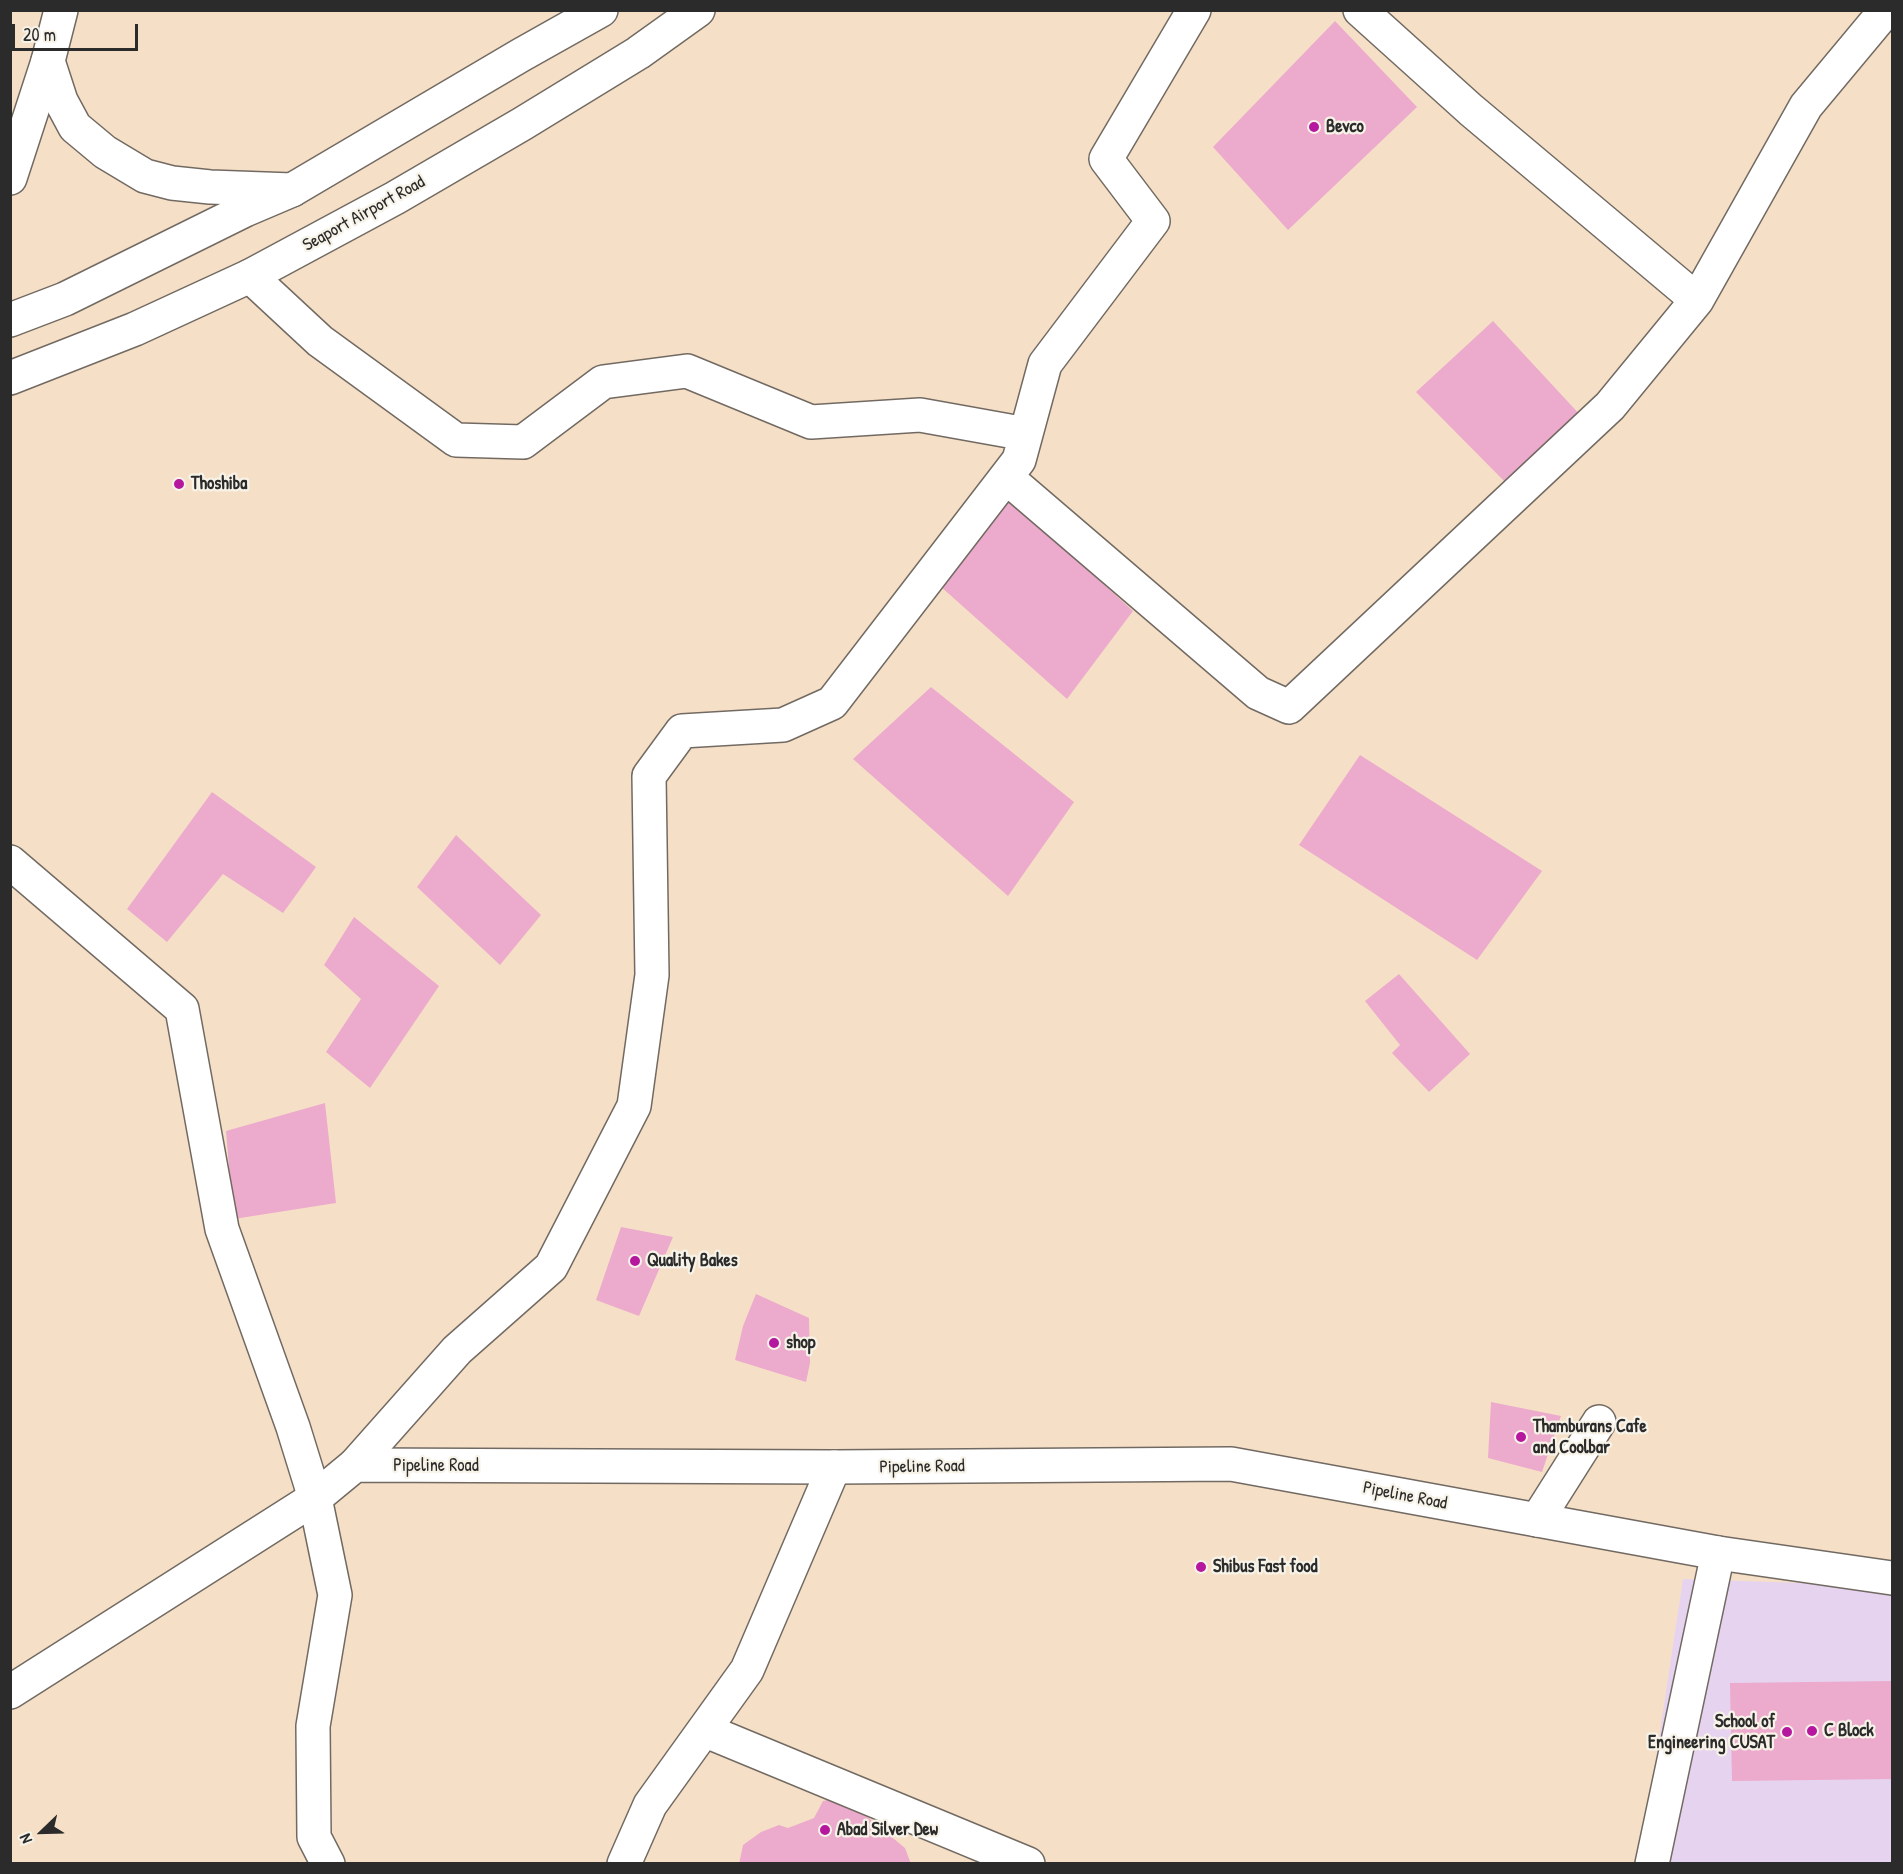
<!DOCTYPE html>
<html>
<head>
<meta charset="utf-8">
<style>
	body { margin:0 }
	#map { position:relative; width:1903px; height:1874px; overflow:hidden; background:#f5e0c7; font-family:"Patrick Hand",sans-serif }
	canvas { display:block }
	.frame { position:absolute; inset:0; border:12px solid #2b2b2b; pointer-events:none }
	.north { position:absolute; left:12px; top:1802px; width:60px; height:60px; -webkit-text-stroke:4px #f7f3e8; paint-order:stroke; rotate:247deg; font-size:16px; font-weight:700; line-height:24px; text-align:center; color:#2b2b2b }
	.north::after { content:''; display:block; margin:auto; width:21px; height:27px; background:#2b2b2b; clip-path:polygon(50% 0,100% 100%,50% 72%,0 100%) }
	.scale { position:absolute; left:12px; top:24px; width:126px; height:27px; box-sizing:border-box; border:3px solid #2b2b2b; border-top:0; padding-left:8px; font-size:18px; line-height:21px; white-space:nowrap; color:#2b2b2b; -webkit-text-stroke:4px #f7f3e8; paint-order:stroke }
</style>
</head>
<body>
<div id="map">
<canvas width="1903" height="1874"></canvas>
<div class="frame"></div>
<div class="north">N</div>
<div class="scale">20 m</div>
</div>
<script>
const context = document.querySelector('canvas').getContext('2d');
context.lineJoin = 'round';
function fill(path, color) { context.fillStyle = color; context.fill(path, 'evenodd'); }
const shape = rows => new Path2D(rows.map(r => 'M' + r).join(''));
function strokePath(path, color, width, dash) { context.strokeStyle = color; context.lineWidth = width; context.lineCap = dash ? 'butt' : 'round'; context.setLineDash(dash || []); context.stroke(path); }
function drawText(font, color, halo, rows, align = 'center') {
  context.font = font + ' "Patrick Hand",sans-serif'; context.lineWidth = 4.5; context.setLineDash([]); context.textBaseline = 'middle'; context.strokeStyle = halo; context.fillStyle = color; for (const [text, x, y, turn = 0] of rows) {
    context.save(); context.translate(x, y); context.rotate((+turn || 0) * Math.PI / 180); context.textAlign = isNaN(turn) ? turn : align; if (halo) context.strokeText(text, 0, 0); context.fillText(text, 0, 0); context.restore();
  }
}
fill(shape([
	[1683,1579,1892,1586,1892,1863,1640,1864]
]), '#e6d3f0');
fill(shape([
	[1335,21,1417,107,1288,230,1213,147],
	[1493,321,1583,418,1512,489,1416,392],
	[1009,498,1133,611,1067,699,940,586],
	[931,687,1074,802,1008,896,853,759],
	[1360,755,1542,871,1477,960,1299,845],
	[212,792,316,867,283,913,223,874,167,942,127,909],
	[456,835,541,915,500,965,417,887],
	[354,917,439,986,370,1088,326,1052,361,999,324,965],
	[1399,974,1470,1054,1429,1092,1392,1053,1400,1045,1365,1001],
	[325,1103,336,1203,221,1221,230,1179,226,1131],
	[621,1227,673,1237,639,1316,596,1300],
	[756,1294,809,1318,810,1363,806,1382,735,1360,743,1326],
	[1491,1402,1561,1416,1542,1472,1488,1458],
	[1892,1681,1892,1779,1732,1781,1730,1683],
	[843,1797,905,1848,911,1864,739,1864,743,1845,761,1832,779,1825,788,1828,814,1818,823,1801]
]), '#ecaacc');
const minor = shape([
	[1360,10,1471,110,1697,300],
	[250,276,320,341,456,440,523,442,603,382,687,371,811,422,920,415,1026,434],
	[1006,477,1258,693,1289,707,1610,406,1697,300,1806,106,1886,10],
	[10,862,182,1009,222,1229,293,1427,315,1498,335,1595,313,1726,314,1837,328,1864],
	[355,1465,457,1350,551,1267,634,1106,652,975,649,776,682,731,783,725,832,703,1019,460,1045,364,1153,221,1106,159,1194,10],
	[1537,1520,1599,1422],
	[704,1730,1028,1864],
	[624,1864,650,1805,747,1670,834,1467],
	[1652,1864,1718,1553]
]);
const tertiary = shape([
	[48,61,61,101,75,127,105,152,145,176,172,183,210,187,292,190],
	[10,1692,315,1498,355,1465,834,1467,1231,1464,1718,1553,1892,1578]
]);
const secondary = shape([
	[10,178,48,61,61,10]
]);
const primary = shape([
	[10,320,65,299,245,210,292,190,521,55,601,10],
	[10,378,135,329,250,276,395,198,522,124,638,53,698,10]
]);
strokePath(minor, '#726a62', 36);
strokePath(tertiary, '#726a62', 36);
strokePath(secondary, '#726a62', 36);
strokePath(primary, '#726a62', 36);
strokePath(minor, '#fff', 33);
strokePath(tertiary, '#fff', 33);
strokePath(secondary, '#fff', 33);
strokePath(primary, '#fff', 33);
for (const [x, y, r, color] of [
	[1314,127,6,"#b5179e"],
	[179,484,6,"#b5179e"],
	[635,1261,6,"#b5179e"],
	[774,1343,6,"#b5179e"],
	[1521,1437,6,"#b5179e"],
	[1201,1567,6,"#b5179e"],
	[1812,1731,6,"#b5179e"],
	[1787,1732,6,"#b5179e"],
	[825,1830,6,"#b5179e"]
]) { const dot = new Path2D(); dot.arc(x, y, r, 0, 2 * Math.PI); context.fillStyle = color; context.fill(dot); strokePath(dot, '#f7f3e8', 2); }
drawText('bold 18px', '#2b2b2b', '#f7f3e8', [
	["Bevco",1326,127],
	["Thoshiba",191,484],
	["Quality Bakes",647,1261],
	["shop",786,1343],
	["Thamburans Cafe",1533,1427],
	["and Coolbar",1533,1448],
	["Shibus Fast food",1213,1567],
	["School of",1775,1722,"right"],
	["Engineering CUSAT",1775,1743,"right"],
	["C Block",1824,1731],
	["Abad Silver Dew",837,1830]
], 'left');
drawText('18px', '#2b2b2b', '#f7f3e8', [
	["Seaport Airport Road",364,214,-29],
	["Pipeline Road",436,1466],
	["Pipeline Road",922,1467,-1],
	["Pipeline Road",1405,1496,11]
]);
</script>
</body>
</html>
